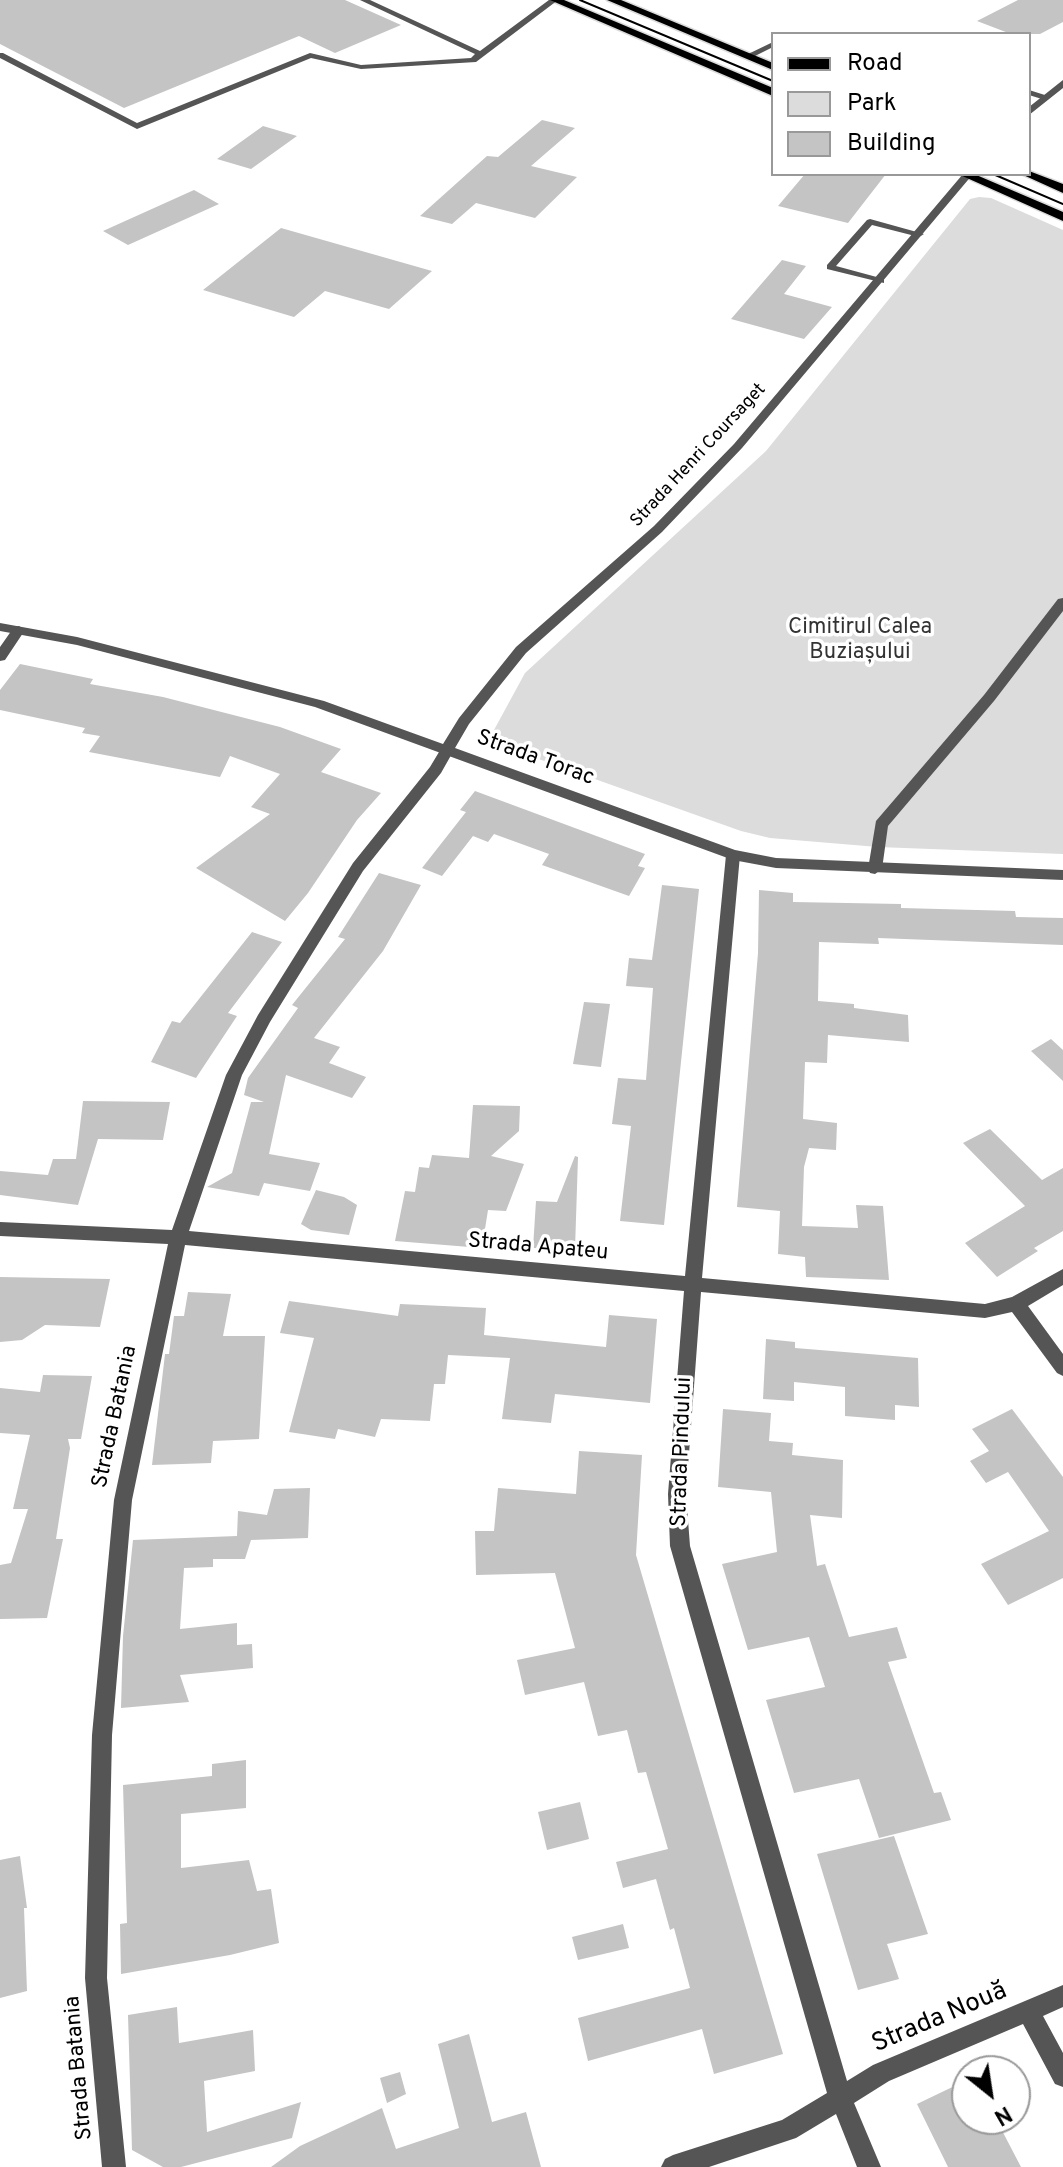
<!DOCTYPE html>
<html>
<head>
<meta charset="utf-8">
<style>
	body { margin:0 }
	#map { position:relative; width:1063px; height:2167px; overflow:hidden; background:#fff; font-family:Overpass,sans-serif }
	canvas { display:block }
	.legend { position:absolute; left:771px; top:32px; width:260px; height:144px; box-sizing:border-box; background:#fff; border:2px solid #999; margin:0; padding:10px 14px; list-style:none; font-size:24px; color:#000 }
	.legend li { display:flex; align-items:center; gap:16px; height:40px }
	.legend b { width:40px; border:2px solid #999 }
	.north { position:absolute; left:951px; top:2055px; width:80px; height:80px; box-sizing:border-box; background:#fff; border:2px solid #999; border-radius:50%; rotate:150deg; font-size:22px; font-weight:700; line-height:32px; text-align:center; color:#000 }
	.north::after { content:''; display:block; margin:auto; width:28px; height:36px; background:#000; clip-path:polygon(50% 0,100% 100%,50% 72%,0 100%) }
</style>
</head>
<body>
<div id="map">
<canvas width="1063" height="2167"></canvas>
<ul class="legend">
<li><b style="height:10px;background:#000"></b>Road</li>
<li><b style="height:22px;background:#dcdcdc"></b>Park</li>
<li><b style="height:22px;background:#c4c4c4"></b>Building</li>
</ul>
<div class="north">N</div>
</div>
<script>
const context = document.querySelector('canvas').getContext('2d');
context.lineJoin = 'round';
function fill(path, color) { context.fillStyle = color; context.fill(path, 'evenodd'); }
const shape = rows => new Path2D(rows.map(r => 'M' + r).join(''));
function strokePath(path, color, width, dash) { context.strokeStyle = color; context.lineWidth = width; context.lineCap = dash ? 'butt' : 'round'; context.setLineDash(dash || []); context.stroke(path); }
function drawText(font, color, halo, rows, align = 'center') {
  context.font = font + ' Overpass,sans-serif'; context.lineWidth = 7; context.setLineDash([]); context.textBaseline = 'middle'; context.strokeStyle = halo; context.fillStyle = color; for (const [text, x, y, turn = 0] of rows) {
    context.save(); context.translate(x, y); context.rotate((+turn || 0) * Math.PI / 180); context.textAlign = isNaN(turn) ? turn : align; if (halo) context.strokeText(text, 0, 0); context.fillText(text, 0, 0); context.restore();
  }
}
fill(shape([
	[979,197,991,198,1063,230,1063,854,878,847,770,838,741,831,488,741,525,673,766,451,970,199]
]), '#dcdcdc');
fill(shape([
	[0,0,345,0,401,25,335,53,299,36,124,108,0,44],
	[1018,0,1063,0,1063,22,1040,34,1011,34,977,21],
	[542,120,575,128,531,166,577,177,535,218,476,203,452,224,420,216,487,156,498,157],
	[263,126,297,136,251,169,217,159],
	[805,174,886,174,848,223,778,206],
	[194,190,219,204,128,245,103,231],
	[281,228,432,271,389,309,325,291,294,317,203,290],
	[782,260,806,266,784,294,832,307,804,339,731,319],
	[20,664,93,679,90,684,163,697,280,727,341,749,321,772,381,793,357,820,308,893,285,921,196,868,270,814,251,807,280,774,230,756,220,777,89,752,100,736,82,733,85,728,0,710,0,690],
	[475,791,645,854,638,866,645,868,629,896,542,865,549,854,494,834,488,842,473,836,442,876,422,868,466,812,460,810],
	[379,873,421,885,383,951,314,1038,340,1047,329,1063,366,1077,352,1098,286,1075,269,1154,320,1163,310,1191,264,1183,259,1196,207,1187,232,1173,251,1102,264,1102,244,1095,248,1078,298,1008,292,1005,345,939,338,937],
	[662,885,699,889,664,1225,620,1221,631,1126,612,1124,618,1078,646,1080,653,988,626,986,629,958,652,960],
	[759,890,793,893,793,902,901,904,901,908,1015,911,1016,917,1063,918,1063,945,878,938,879,944,819,942,818,1001,854,1004,854,1008,908,1015,909,1042,828,1035,827,1063,805,1062,803,1119,837,1123,836,1150,809,1148,804,1167,802,1226,858,1228,856,1205,883,1206,889,1280,806,1277,805,1257,778,1254,780,1211,737,1207,758,953],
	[252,932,282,942,228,1013,237,1016,196,1078,151,1062,172,1021,180,1023],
	[584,1002,610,1004,601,1067,573,1064],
	[1051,1039,1063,1050,1063,1081,1031,1051],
	[83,1101,170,1102,163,1140,98,1139,78,1205,0,1195,0,1171,48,1175,53,1159,76,1159],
	[473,1105,520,1106,519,1131,491,1156,524,1164,506,1211,488,1210,482,1248,395,1241,405,1191,415,1192,419,1167,429,1168,432,1155,469,1158],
	[990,1129,1042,1180,1063,1168,1063,1231,1034,1248,1038,1251,997,1277,965,1243,1025,1206,963,1143],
	[575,1156,578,1157,575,1249,533,1248,536,1201,557,1202],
	[316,1190,344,1197,357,1205,349,1235,311,1230,301,1224],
	[0,1277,110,1279,100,1327,45,1325,22,1340,0,1342],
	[188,1292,231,1294,223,1336,265,1336,259,1439,213,1441,211,1463,152,1465,165,1354,169,1354,174,1316,184,1316],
	[289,1301,398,1316,400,1304,486,1308,484,1335,606,1347,609,1315,657,1319,650,1403,555,1394,551,1423,502,1419,510,1358,448,1355,445,1384,434,1384,430,1421,381,1419,375,1437,338,1429,335,1439,289,1432,314,1338,280,1333],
	[766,1339,795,1342,795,1348,918,1358,919,1407,895,1405,895,1420,845,1416,845,1387,794,1382,794,1401,763,1399],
	[43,1375,92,1376,81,1439,68,1439,70,1448,56,1539,63,1539,47,1618,0,1619,0,1565,11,1563,28,1509,13,1509,30,1435,0,1433,0,1388,40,1392],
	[723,1409,771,1413,769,1441,793,1443,792,1455,843,1460,842,1518,810,1515,817,1566,825,1564,849,1637,897,1627,907,1658,888,1662,934,1793,941,1792,951,1820,879,1838,859,1779,794,1793,766,1700,825,1687,809,1637,748,1650,722,1564,777,1552,771,1492,718,1487],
	[1012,1409,1063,1477,1063,1578,1008,1605,981,1564,1049,1531,1008,1472,986,1483,970,1461,989,1451,972,1429],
	[579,1451,642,1455,636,1555,783,2054,714,2074,702,2029,588,2061,578,2018,690,1988,674,1928,670,1930,656,1879,623,1888,616,1862,668,1849,646,1772,638,1773,627,1730,598,1736,584,1682,525,1695,517,1660,575,1648,555,1573,476,1575,475,1531,494,1531,498,1488,576,1494],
	[310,1488,308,1538,251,1540,245,1559,213,1559,213,1567,184,1568,180,1629,237,1623,237,1645,252,1644,253,1668,180,1675,189,1702,121,1708,123,1636,133,1540,237,1536,238,1511,267,1515,274,1489],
	[246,1760,246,1808,181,1814,181,1868,249,1860,257,1891,271,1889,279,1943,230,1955,121,1974,120,1924,127,1923,123,1785,212,1776,212,1764],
	[580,1802,589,1839,547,1850,538,1812],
	[894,1836,928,1934,887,1944,899,1979,858,1990,817,1854],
	[20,1856,27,1908,24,1908,27,1991,0,1998,0,1860],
	[623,1924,629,1948,578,1960,572,1937],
	[177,2007,179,2043,253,2030,255,2071,204,2081,207,2132,301,2102,292,2138,181,2167,163,2167,132,2150,128,2015],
	[469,2034,492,2122,526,2112,541,2167,271,2167,300,2146,382,2108,396,2149,459,2128,438,2044],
	[400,2072,406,2094,387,2103,380,2078],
	[967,2080,967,2119,996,2119,1021,2167,948,2167,917,2104]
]), '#c4c4c4');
const primary = shape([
	[550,0,564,0,773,88,773,96,550,0],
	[607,0,621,0,773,63,773,70,607,0],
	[1029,171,1063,184,1063,193,1021,174,1029,174,1029,171],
	[958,174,974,174,1063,212,1063,221,958,174]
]);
strokePath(primary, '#dbdbdb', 3);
fill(shape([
	[360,0,370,0,480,51,549,0,558,0,476,62,361,69,311,58,137,129,0,58,0,53,3,53,137,123,310,53,361,65,471,58,475,54,360,0],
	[773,42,773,47,751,58,744,56,773,42],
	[1029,90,1048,96,1049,98,1045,100,1029,95,1029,90],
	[870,219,924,234,919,237,872,225,836,266,884,279,884,283,827,269,827,265,867,220,870,219]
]), '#555');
fill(shape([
	[1063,598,1063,611,994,701,888,826,882,869,875,874,870,873,868,869,876,821,984,695,1058,599,1063,598]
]), '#555');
fill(shape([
	[19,626,25,630,5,660,0,661,0,647,14,627,19,626],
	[447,745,454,750,441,773,363,871,270,1022,242,1075,189,1231,685,1276,726,855,733,850,740,855,702,1278,985,1304,1012,1297,1063,1269,1063,1285,1028,1306,1063,1354,1063,1376,1057,1373,1012,1312,985,1318,701,1292,686,1494,690,1546,847,2081,873,2065,1063,1985,1063,2007,1043,2016,1063,2053,1063,2087,1055,2084,1023,2024,889,2081,854,2103,881,2167,857,2167,836,2114,796,2138,709,2167,661,2167,665,2159,673,2155,782,2120,827,2093,670,1546,668,1494,684,1291,185,1245,132,1500,112,1735,107,1978,126,2167,102,2167,85,1978,92,1735,114,1500,168,1244,0,1236,0,1222,172,1230,226,1075,258,1015,353,863,430,767,442,747,447,745]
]), '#555');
fill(shape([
	[1063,80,1063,88,1029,115,1029,107,1063,80],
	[963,174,973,174,742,448,662,532,526,653,469,724,455,748,735,850,776,858,1063,870,1063,880,776,868,733,860,315,707,77,645,0,631,0,623,77,637,324,701,443,744,459,718,516,647,654,526,734,444,963,174]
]), '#555');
fill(primary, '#000');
strokePath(shape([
	[580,0,773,81],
	[993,174,1063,204]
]), '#000', 2);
drawText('18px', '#000', '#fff', [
	["Strada Henri Coursaget",699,456,-47]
]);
drawText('22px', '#333', '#fff', [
	["Cimitirul Calea",860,629],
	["Buziașului",860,654]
]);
drawText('22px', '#000', '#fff', [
	["Strada Torac",535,759,20],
	["Strada Apateu",538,1248,5],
	["Strada Batania",116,1417,-78],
	["Strada Pindului",683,1452,-88],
	["Strada Batania",80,2068,-95]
]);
drawText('26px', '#000', '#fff', [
	["Strada Nouă",940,2019,-23]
]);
</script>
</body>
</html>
